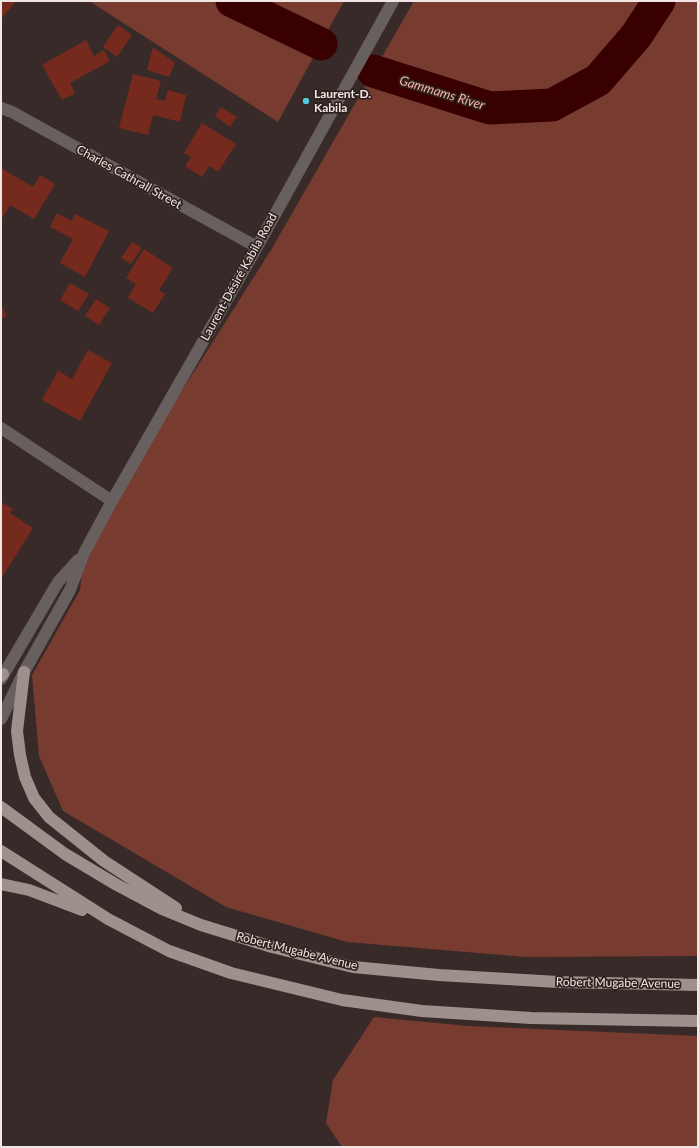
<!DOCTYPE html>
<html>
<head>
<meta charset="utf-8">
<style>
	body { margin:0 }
	#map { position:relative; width:699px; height:1148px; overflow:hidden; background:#382a28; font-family:Lato,sans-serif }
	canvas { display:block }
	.frame { position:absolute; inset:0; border:2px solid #f0e6e4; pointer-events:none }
</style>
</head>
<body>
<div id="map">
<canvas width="699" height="1148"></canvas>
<div class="frame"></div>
</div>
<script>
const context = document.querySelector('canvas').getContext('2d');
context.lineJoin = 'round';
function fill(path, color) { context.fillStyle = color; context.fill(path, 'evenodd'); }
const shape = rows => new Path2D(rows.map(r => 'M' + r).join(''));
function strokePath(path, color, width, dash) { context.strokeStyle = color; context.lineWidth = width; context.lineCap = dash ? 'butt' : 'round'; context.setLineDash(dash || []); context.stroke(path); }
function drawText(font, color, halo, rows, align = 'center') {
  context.font = font + ' Lato,sans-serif'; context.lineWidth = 3.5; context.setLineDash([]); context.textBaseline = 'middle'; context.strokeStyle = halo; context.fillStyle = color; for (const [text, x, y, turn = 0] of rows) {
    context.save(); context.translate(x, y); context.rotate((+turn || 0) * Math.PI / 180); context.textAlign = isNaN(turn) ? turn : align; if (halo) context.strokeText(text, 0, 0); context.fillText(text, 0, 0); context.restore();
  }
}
fill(shape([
	[89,1,344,1,278,122],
	[414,1,698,1,698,956,526,957,347,942,226,907,63,811,39,756,32,675,80,590,84,553,112,501,271,250],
	[374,1017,468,1026,698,1036,698,1147,342,1147,326,1123,333,1080]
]), '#783b30');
strokePath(shape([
	[232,1,321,44],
	[373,71,490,108,552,105,598,80,636,36,659,1]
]), '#380000', 33);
fill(shape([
	[1,1,16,1,1,19],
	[118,25,132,35,117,57,103,47],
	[86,40,94,56,104,50,110,61,70,83,75,93,62,100,42,65],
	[153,47,175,63,169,77,147,70],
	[133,74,161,81,156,99,165,101,168,90,186,95,180,122,153,115,148,135,119,128],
	[221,107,237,117,230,127,215,116],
	[202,123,236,144,218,172,209,166,202,177,185,166,191,157,184,153],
	[1,168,33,187,40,175,55,184,34,219,10,205,1,220],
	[57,213,72,221,75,214,109,231,85,277,60,263,73,239,50,227],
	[132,242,142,248,131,264,121,258],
	[144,249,173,268,159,290,165,294,153,313,128,298,136,284,126,278],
	[70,283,89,294,78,311,60,300],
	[96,299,110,308,99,325,85,316],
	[1,304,7,316,1,319],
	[88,350,112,363,80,421,42,400,58,371,72,379],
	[3,503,13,509,10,513,33,528,1,579,1,507]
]), '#762a1e');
strokePath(shape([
	[1,108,12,112,257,247],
	[1,428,112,501],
	[1,679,58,582,78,560],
	[1,719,24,672,70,590,84,553,112,501,257,247,393,1]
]), '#67605e', 12);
strokePath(shape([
	[24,672,17,731,20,755,25,777,34,798,49,817,104,861,176,908],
	[1,676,3,674],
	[1,807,65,854,117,885,162,909,201,925,272,947,353,967,439,975,558,982,698,985],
	[1,851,108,919,169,951,231,973,342,1000,422,1011,531,1018,698,1021],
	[1,884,29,890,82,910]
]), '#9e908d', 12);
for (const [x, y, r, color] of [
	[306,101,4,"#55cadf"]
]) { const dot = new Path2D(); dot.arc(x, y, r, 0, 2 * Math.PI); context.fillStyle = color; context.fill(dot); strokePath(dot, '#2e211e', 1.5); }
drawText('bold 12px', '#f0e6e4', '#2e211e', [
	["Laurent-D.",314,94],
	["Kabila",314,108]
], 'left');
drawText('12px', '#f0e6e4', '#2e211e', [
	["Charles Cathrall Street",129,177,29],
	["Laurent-Désiré Kabila Road",239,277,-61],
	["Robert Mugabe Avenue",297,951,14],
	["Robert Mugabe Avenue",618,983,1]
]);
drawText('italic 13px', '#fab5a7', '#2e211e', [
	["Gammams River",442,93,17]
]);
</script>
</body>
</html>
